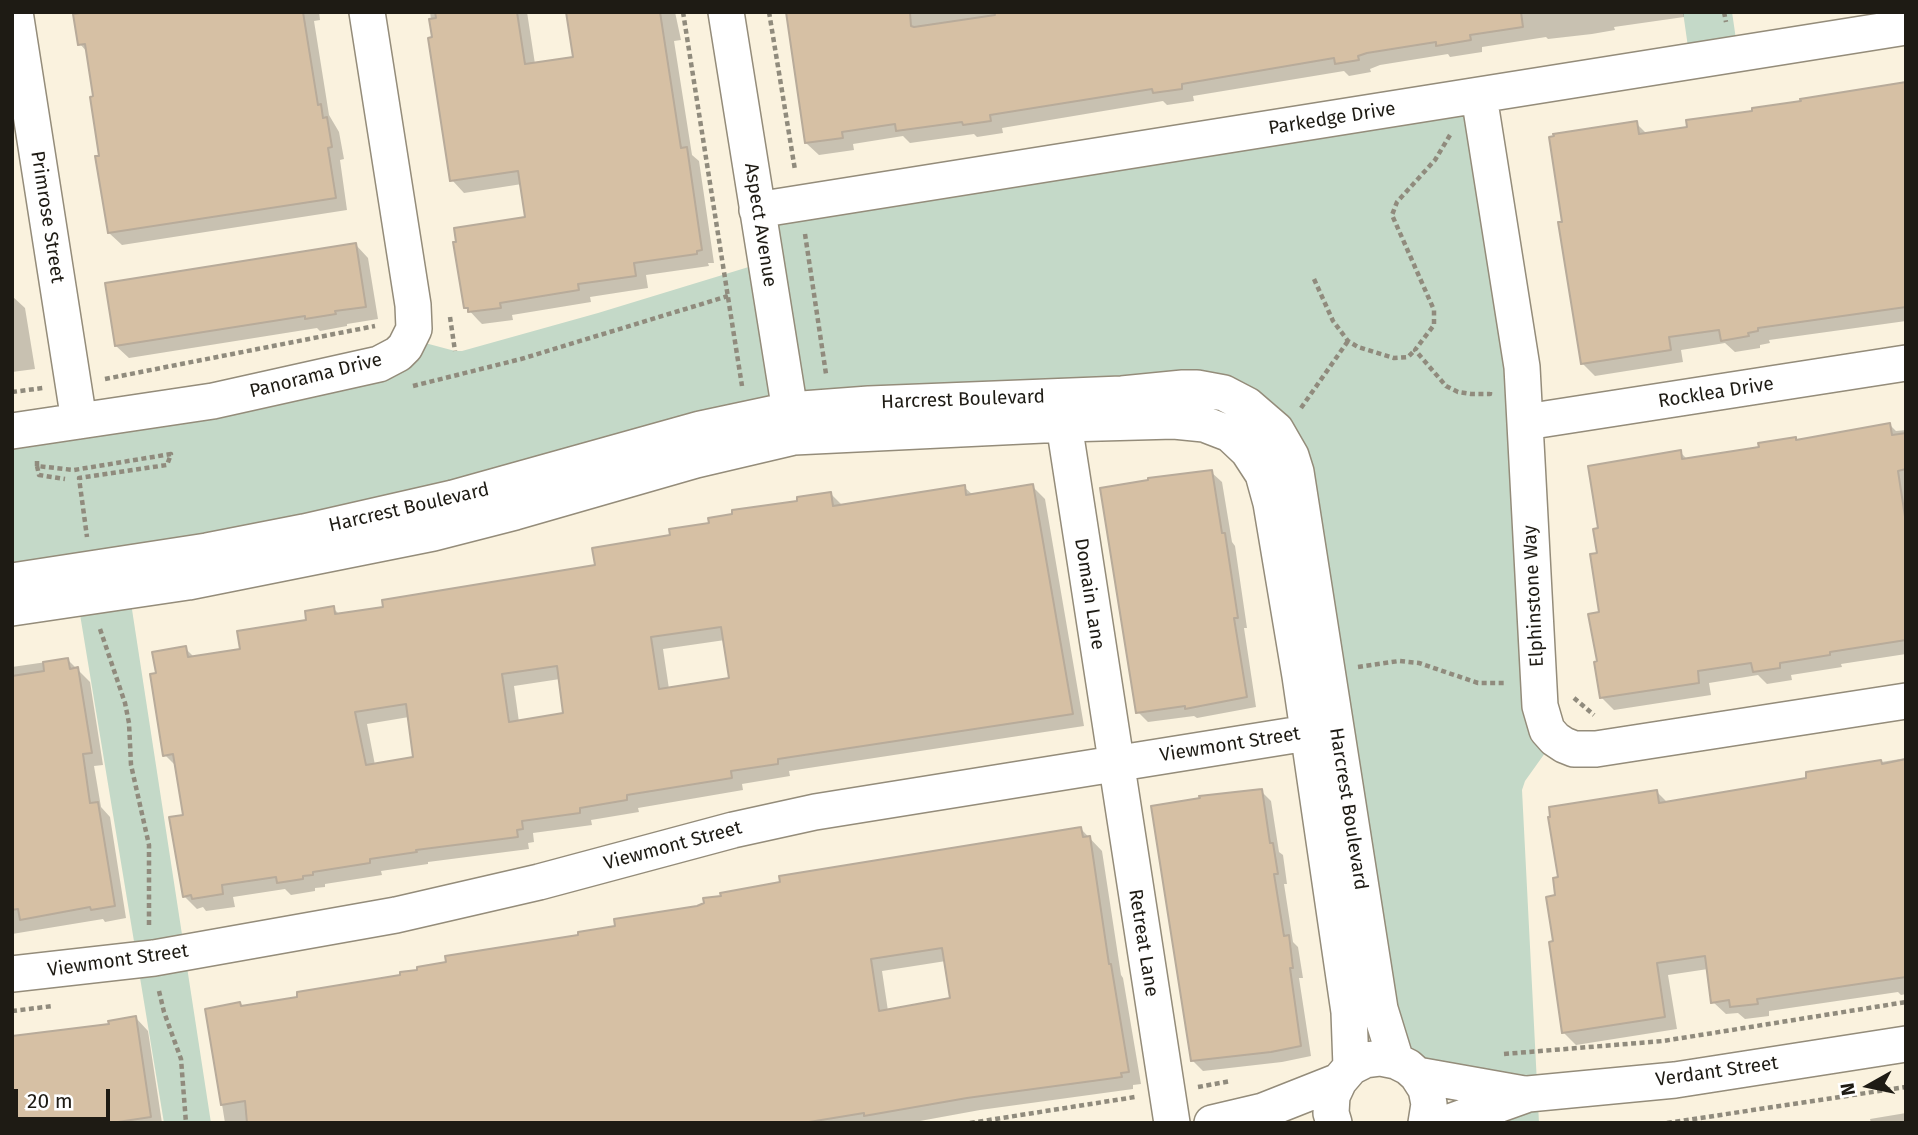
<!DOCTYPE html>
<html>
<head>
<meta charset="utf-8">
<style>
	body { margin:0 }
	#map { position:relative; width:1918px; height:1135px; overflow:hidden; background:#faf2de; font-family:"Fira Sans",sans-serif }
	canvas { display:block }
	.frame { position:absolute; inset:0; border:14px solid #1e1b14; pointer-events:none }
	.north { position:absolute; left:1834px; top:1051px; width:70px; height:70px; -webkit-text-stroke:5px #fff; paint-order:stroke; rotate:261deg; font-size:19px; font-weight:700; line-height:28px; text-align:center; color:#1e1b14 }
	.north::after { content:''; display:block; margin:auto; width:24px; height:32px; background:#1e1b14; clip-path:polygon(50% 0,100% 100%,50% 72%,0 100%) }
	.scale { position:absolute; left:14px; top:1089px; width:96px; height:32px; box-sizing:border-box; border:4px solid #1e1b14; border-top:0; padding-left:9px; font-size:21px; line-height:24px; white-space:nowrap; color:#1e1b14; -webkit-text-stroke:5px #fff; paint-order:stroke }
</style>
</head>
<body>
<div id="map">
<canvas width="1918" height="1135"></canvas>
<div class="frame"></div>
<div class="north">N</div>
<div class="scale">20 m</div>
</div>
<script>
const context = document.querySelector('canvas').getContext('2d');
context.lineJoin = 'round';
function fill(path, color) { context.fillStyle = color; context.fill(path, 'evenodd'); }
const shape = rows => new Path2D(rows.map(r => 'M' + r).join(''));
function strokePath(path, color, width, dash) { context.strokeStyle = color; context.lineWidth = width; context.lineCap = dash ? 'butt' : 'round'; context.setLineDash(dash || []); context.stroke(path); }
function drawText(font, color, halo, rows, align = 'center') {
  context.font = font + ' "Fira Sans",sans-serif'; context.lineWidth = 6; context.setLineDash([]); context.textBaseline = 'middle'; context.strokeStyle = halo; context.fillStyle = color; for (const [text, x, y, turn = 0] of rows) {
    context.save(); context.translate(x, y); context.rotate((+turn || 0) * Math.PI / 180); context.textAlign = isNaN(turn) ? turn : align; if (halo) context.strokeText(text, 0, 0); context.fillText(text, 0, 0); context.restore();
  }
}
fill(shape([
	[1683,12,1732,12,1738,53,1690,61],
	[1479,96,1555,739,1525,781,1522,790,1539,1123,1447,1123,1526,1095,1408,1067,1296,472,1197,388,125,564,211,1123,164,1123,73,572,12,581,12,431,410,339,455,351,462,351,598,313,765,262,757,210]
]), '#c4d9c8');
fill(shape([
	[99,12,319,12,320,20,314,21,329,115,339,132,344,159,340,160,347,210,122,245,109,233,95,97,88,53,80,44],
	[430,12,527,12,535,64,575,58,568,12,675,12,681,40,674,41,692,155,699,161,714,263,708,263,709,266,646,275,648,288,590,297,591,302,512,315,513,320,482,324,478,320,466,307,527,218,522,184,464,193,452,180],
	[787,12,1684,12,1684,17,1614,27,1615,30,1592,34,1548,39,1546,37,1482,47,1482,52,1450,57,1448,54,1380,65,1370,69,1371,72,1349,76,1344,71,1193,96,1194,101,1167,105,1163,101,1002,128,1003,133,977,137,974,134,910,143,903,136,853,144,854,150,819,155,806,143],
	[1906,85,1906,321,1769,340,1770,343,1760,345,1760,348,1735,352,1725,343,1681,350,1683,362,1595,376,1582,363,1564,223,1636,123,1648,135,1689,128,1688,121],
	[356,245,368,258,378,319,347,324,347,326,320,331,317,328,129,358,116,346],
	[12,296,25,308,35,369,12,372],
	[1890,425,1896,431,1906,430,1906,654,1841,664,1842,667,1791,675,1792,680,1767,684,1758,675,1709,683,1711,695,1614,710,1601,697,1599,663,1600,530,1680,452,1688,460,1761,448,1795,439,1798,441],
	[1211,472,1222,482,1232,542,1235,546,1247,628,1244,628,1256,707,1197,718,1194,716,1148,722,1138,712],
	[1032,486,1045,499,1084,726,789,771,790,776,742,784,743,790,638,808,639,812,591,820,592,825,533,833,534,842,528,843,529,849,428,862,428,864,381,871,382,875,325,884,325,887,315,888,315,891,291,895,285,889,233,897,235,907,206,911,203,907,197,909,184,896,185,816,177,767,165,755,158,674,185,648,195,658,242,651,308,622,333,608,340,615,597,566,672,536,830,493,843,506,964,487,973,495],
	[725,640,731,679,669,689,663,649],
	[560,679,565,715,519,722,514,686],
	[409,717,415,759,375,765,367,724],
	[67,659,90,682,103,765,94,766,101,807,110,817,126,918,105,922,103,919,12,934,12,667],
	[1906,758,1906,994,1901,995,1898,992,1769,1011,1769,1016,1745,1019,1738,1013,1726,1014,1713,1002,1708,969,1668,975,1677,1029,1576,1045,1563,1032,1555,943,1560,878,1656,791,1668,803,1808,780,1808,774],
	[1261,791,1271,801,1279,852,1283,855,1287,884,1284,884,1293,942,1298,947,1303,978,1299,978,1311,1056,1282,1062,1203,1071,1193,1061],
	[1081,829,1102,851,1121,975,1123,978,1141,1084,1133,1085,1133,1089,980,1110,909,1123,225,1123,207,1010,299,998,580,937,698,908],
	[946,961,952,1000,888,1011,882,971],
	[136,1018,148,1031,162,1123,12,1123,111,1026],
	[1906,1113,1906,1123,1871,1123,1870,1119]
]), '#0003');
const building = shape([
	[87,12,303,12,318,105,321,104,323,118,327,117,332,147,328,148,336,198,108,233,95,156,99,156,90,97,93,96,85,44,78,45,73,14,87,12],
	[435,12,517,12,525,64,573,57,566,12,660,12,681,148,687,147,702,250,697,251,697,254,634,263,636,276,578,284,579,290,500,303,501,308,468,312,468,308,464,308,453,242,456,242,454,228,525,217,518,171,450,181,428,38,432,37,429,19,436,18,435,12],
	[786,12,910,12,911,26,914,27,995,15,994,12,1521,12,1523,27,1470,35,1471,40,1436,46,1436,42,1367,53,1358,56,1359,60,1335,64,1334,58,1182,84,1182,89,1153,93,1152,89,990,115,991,121,963,125,962,122,896,131,895,124,842,132,843,138,805,143,786,12],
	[1906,82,1906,307,1758,328,1758,331,1748,333,1749,336,1721,341,1719,330,1669,337,1671,350,1581,364,1558,222,1562,222,1549,137,1554,136,1553,134,1637,121,1639,134,1687,127,1686,120,1752,111,1752,108,1801,101,1800,99,1906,82],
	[356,243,366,307,335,311,336,314,305,319,305,316,115,346,105,283,356,243],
	[1890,423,1892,435,1906,433,1906,469,1898,471,1906,523,1906,640,1830,652,1830,655,1780,663,1780,668,1753,672,1751,663,1698,671,1699,683,1600,698,1594,662,1597,661,1588,614,1599,612,1590,554,1597,553,1593,529,1598,528,1588,466,1681,450,1682,459,1759,447,1758,443,1796,437,1796,440,1890,423],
	[1212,470,1222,533,1225,533,1238,618,1234,618,1247,697,1185,709,1185,706,1136,713,1100,488,1148,480,1148,478,1212,470],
	[1033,484,1073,714,778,759,778,764,731,771,732,778,627,795,627,800,580,808,580,813,522,821,523,829,517,830,518,837,416,850,417,852,370,859,370,863,313,872,313,875,303,876,303,879,277,883,276,877,222,885,223,894,192,899,191,895,183,897,169,817,183,815,173,754,163,756,150,674,156,673,152,652,186,646,188,657,240,649,237,631,306,620,305,611,334,606,335,614,383,607,382,600,595,565,592,548,670,535,669,529,709,523,708,518,732,514,732,510,797,501,797,497,831,492,833,506,965,485,966,495,1033,484],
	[721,627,729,678,659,689,651,637,721,627],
	[557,666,563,713,509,722,502,674,557,666],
	[406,704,413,757,366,765,355,712,406,704],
	[68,658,70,669,78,667,92,753,83,754,90,803,98,802,115,906,91,910,90,907,20,920,18,909,12,910,12,676,44,671,43,662,68,658],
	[1906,759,1906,977,1757,999,1758,1004,1730,1007,1729,1000,1711,1003,1705,956,1657,963,1665,1017,1562,1033,1549,942,1553,941,1546,897,1555,895,1553,878,1558,877,1548,817,1550,817,1549,807,1657,790,1659,803,1806,778,1806,772,1881,760,1882,764,1906,759],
	[1262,789,1270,843,1273,843,1278,874,1274,874,1284,936,1289,935,1293,968,1290,968,1301,1046,1271,1052,1191,1061,1151,806,1200,798,1199,796,1262,789],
	[1081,827,1083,837,1090,836,1109,964,1111,964,1129,1072,1121,1073,1122,1077,967,1098,864,1116,864,1113,803,1123,247,1123,245,1101,221,1105,205,1009,240,1002,241,1006,297,997,297,992,400,975,400,972,417,970,417,967,446,962,445,956,578,935,578,932,615,926,614,919,697,906,704,903,703,898,721,896,720,893,780,882,779,876,1081,827],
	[942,948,950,998,879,1011,871,959,942,948],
	[136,1016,151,1117,111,1123,12,1123,12,1036,109,1024,108,1021,136,1016]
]);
fill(building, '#d6c0a4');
strokePath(building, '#b8ab9a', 2);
const minor = shape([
	[15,12,79,421],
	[726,12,793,430],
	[1479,96,1522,367,1540,706,1547,730,1555,739,1564,745,1574,749,1596,749,1906,701],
	[757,210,1906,27],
	[1526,422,1906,363],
	[1064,424,1172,1123],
	[12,431,213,401,379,364,398,354,405,347,414,329,413,305,367,12],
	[12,581,207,551,304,532,453,498,700,429,789,410,869,404,1122,394,1183,388,1197,388,1224,393,1247,405,1276,430,1291,456,1296,472,1380,1009,1396,1061],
	[12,608,188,582,433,533,515,512,696,460,794,437,1064,424,1174,421,1204,424,1230,434,1248,451,1263,474,1271,503,1300,676,1349,1012,1351,1067],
	[12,974,154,958,396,915,539,882,733,830,815,812,1332,729],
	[1417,1075,1524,1094],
	[1212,1123,1263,1111,1339,1081],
	[1334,1123,1331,1113,1332,1096,1339,1081,1351,1067,1365,1060,1381,1058,1396,1061,1408,1067,1417,1075,1426,1089,1429,1104,1426,1123],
	[1447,1123,1528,1094,1675,1080,1906,1044]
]);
strokePath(minor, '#948c7a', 38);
strokePath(shape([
	[683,12,742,386],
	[769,12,795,170],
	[1724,12,1726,22],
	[1450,135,1435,160,1397,202,1392,215,1434,310,1434,325,1415,350,1446,386,1458,392,1471,394,1490,394,1490,392],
	[805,234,826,374],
	[1314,279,1333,321,1348,341,1358,347,1394,358,1408,357,1415,350],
	[450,317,455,351],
	[105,379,375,326],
	[413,386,521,359,728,296],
	[12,392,43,388],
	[1301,408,1348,341],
	[37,461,37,466,74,470,171,454,167,465,79,478,87,537],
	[37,466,39,475,65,479],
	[100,629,125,703,129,723,131,765,149,845,149,925],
	[1358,667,1399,661,1419,663,1478,683,1507,683],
	[1574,698,1594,715],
	[159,991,164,1012,181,1059,186,1123],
	[12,1011,53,1006],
	[1504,1054,1663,1041,1906,1002],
	[1198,1087,1231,1081],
	[970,1123,1135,1097],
	[1667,1123,1906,1087]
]), '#908b7d', 4.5, [5, 3.5]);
strokePath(minor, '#fff', 35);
drawText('19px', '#1e1b14', '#fff', [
	["Parkedge Drive",1332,119,-9],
	["Primrose Street",47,217,81],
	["Aspect Avenue",760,225,81],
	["Panorama Drive",316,376,-14],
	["Rocklea Drive",1716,393,-9],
	["Harcrest Boulevard",963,400,-2],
	["Harcrest Boulevard",409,508,-13],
	["Domain Lane",1089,594,81],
	["Elphinstone Way",1534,596,-93],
	["Viewmont Street",1230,745,-9],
	["Harcrest Boulevard",1348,809,81],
	["Viewmont Street",673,846,-15],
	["Retreat Lane",1143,943,81],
	["Viewmont Street",118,961,-8],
	["Verdant Street",1717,1072,-8]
]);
</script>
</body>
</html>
